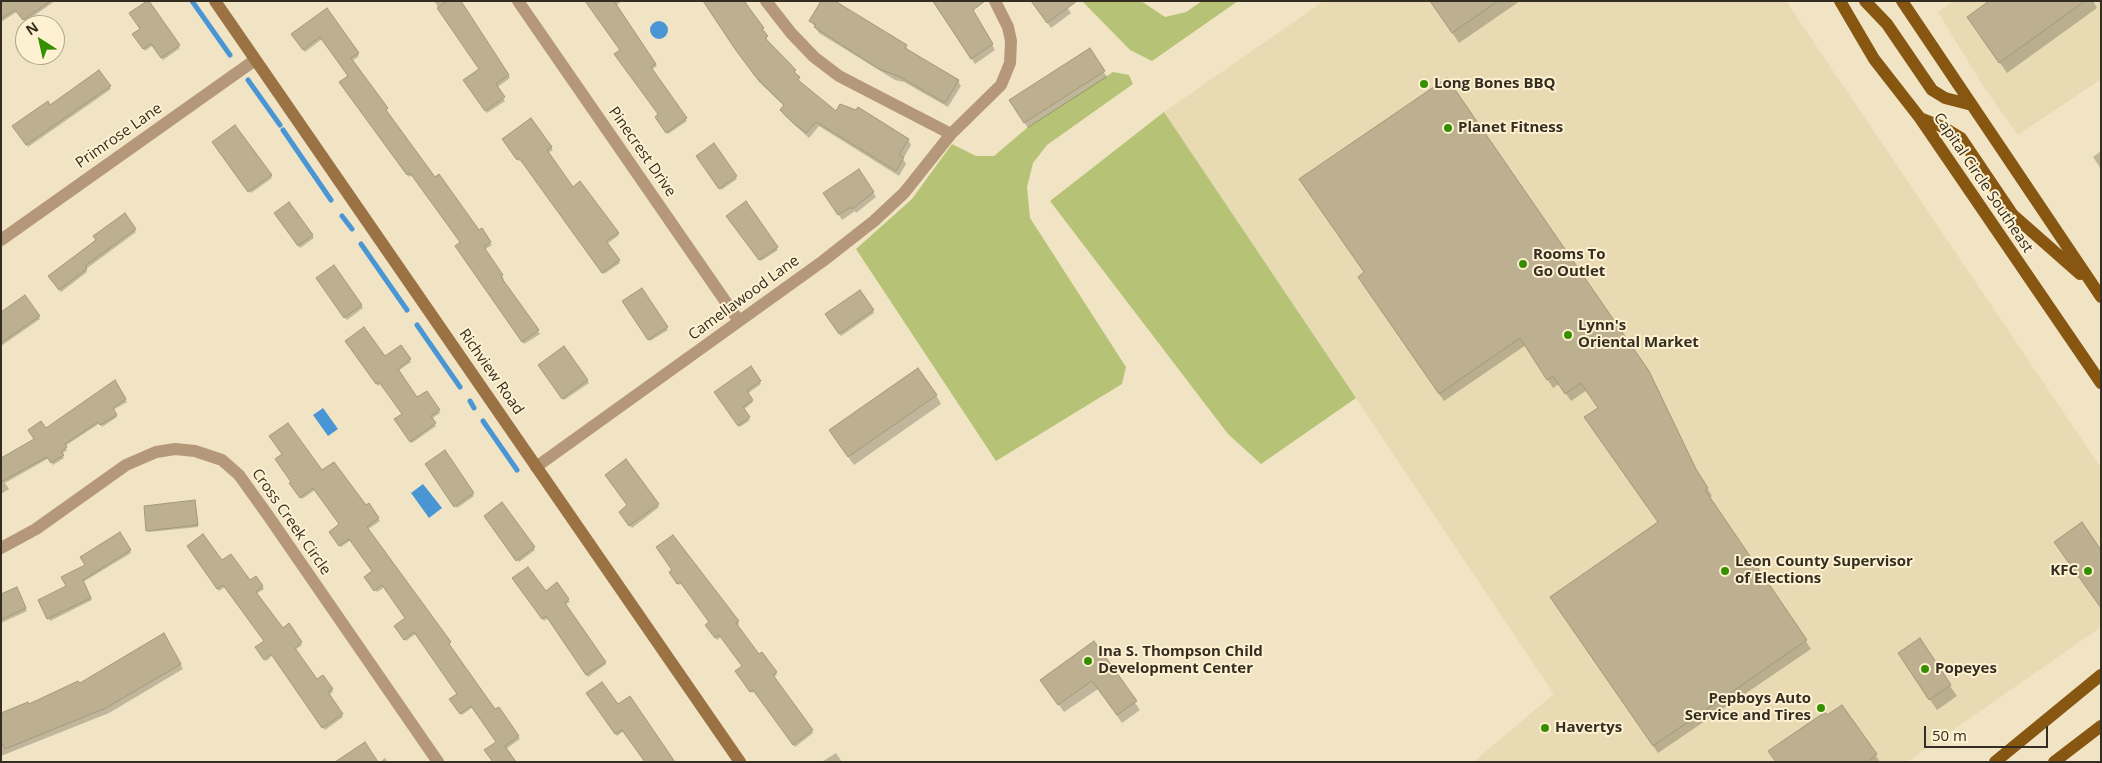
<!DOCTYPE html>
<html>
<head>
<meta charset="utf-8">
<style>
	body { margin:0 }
	#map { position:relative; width:2102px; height:763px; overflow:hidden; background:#f1e4c4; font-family:"Open Sans",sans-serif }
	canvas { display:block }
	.frame { position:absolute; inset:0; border:2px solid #332e21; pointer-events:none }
	.north { position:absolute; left:15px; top:15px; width:50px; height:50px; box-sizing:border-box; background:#fef1d1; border:1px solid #ada38b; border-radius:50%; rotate:325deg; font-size:14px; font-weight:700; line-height:20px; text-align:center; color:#332e21 }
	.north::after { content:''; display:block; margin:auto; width:18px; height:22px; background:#368f00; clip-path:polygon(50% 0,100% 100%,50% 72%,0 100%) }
	.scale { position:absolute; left:1924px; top:726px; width:124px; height:22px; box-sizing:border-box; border:2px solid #332e21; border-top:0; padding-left:6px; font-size:15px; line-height:18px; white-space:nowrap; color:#332e21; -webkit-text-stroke:4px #fef1d1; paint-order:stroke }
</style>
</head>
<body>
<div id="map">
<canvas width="2102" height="763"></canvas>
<div class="frame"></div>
<div class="north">N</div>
<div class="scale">50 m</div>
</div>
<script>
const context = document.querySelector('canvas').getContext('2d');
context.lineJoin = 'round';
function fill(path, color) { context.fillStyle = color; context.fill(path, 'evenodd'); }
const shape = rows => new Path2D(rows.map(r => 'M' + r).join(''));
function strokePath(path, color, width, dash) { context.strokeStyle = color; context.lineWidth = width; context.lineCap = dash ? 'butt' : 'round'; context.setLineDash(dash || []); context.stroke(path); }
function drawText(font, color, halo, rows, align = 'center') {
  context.font = font + ' "Open Sans",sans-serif'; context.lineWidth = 4; context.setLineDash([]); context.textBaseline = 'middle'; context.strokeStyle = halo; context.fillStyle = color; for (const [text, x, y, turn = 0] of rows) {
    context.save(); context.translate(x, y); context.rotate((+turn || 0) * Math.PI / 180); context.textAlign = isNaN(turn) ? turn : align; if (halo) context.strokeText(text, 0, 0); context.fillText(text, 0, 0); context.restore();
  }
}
fill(shape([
	[1324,1,1786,1,2101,468,2101,627,1907,762,1473,762,1554,694,1164,112],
	[1953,1,2101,1,2101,79,2018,135,1983,86,1938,12]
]), '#e8dab2');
fill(shape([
	[1082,1,1141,1,1165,17,1186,12,1202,1,1238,1,1152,61,1130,50],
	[1113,72,1129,75,1133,84,1047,145,1033,163,1027,187,1030,218,1126,367,1122,384,996,461,856,249,912,199,952,144,976,156,994,156,1028,127],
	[1164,112,1356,398,1261,464,1228,434,1050,201]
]), '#b6c377');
fill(shape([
	'650 30a9 9 0 1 1 18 0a9 9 0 1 1-18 0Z',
	[323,408,338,429,328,436,313,415],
	[423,484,442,508,429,518,411,493]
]), '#4a96d4');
fill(shape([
	[1,1,55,1,25,22,18,11,1,22],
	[434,1,459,1,510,78,496,88,505,101,487,113,466,83,480,69],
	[587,1,621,1,616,6,657,66,651,70,687,121,668,134,656,117,659,115,621,50],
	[704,1,745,1,766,34,768,43,790,63,801,84,836,113,908,140,911,145,903,159,906,164,899,176,819,126,809,138,784,115,781,110,784,106,759,82],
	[932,1,968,1,995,50,975,64],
	[1063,1,1071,13,1051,28,1039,11],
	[1431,1,1520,1,1459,43],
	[1992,1,2093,1,2097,8,2007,73,1969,18],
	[148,2,180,48,163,60,153,45,145,51,134,34,142,29],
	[326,10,358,54,359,56,352,61,386,109,387,113,435,179,478,232,481,230,490,243,492,245,484,250,504,279,502,280,540,334,524,344,457,246,462,243,413,175,409,177,342,85,349,77,322,39,305,52,295,37],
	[811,21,906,46,909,52,958,81,961,86,948,107,904,82,895,80,819,33],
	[1090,50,1107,77,1028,128,1013,106],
	[99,71,111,89,28,147,14,126,50,106],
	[1447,79,1707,488,1712,496,1709,498,1811,649,1658,753,1556,605,1659,523,1599,408,1587,390,1571,401,1559,384,1553,388,1526,345,1444,401,1359,278,1365,273],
	[531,119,553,150,548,153,572,188,619,235,607,244,620,263,604,274,522,160,519,161,504,139],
	[214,145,271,175,272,178,251,193],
	[714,145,737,179,721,190,697,156],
	[2101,151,2101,169,2093,157],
	[873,192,876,197,856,213,855,211,842,220,828,198],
	[289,203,314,238,300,248,275,213],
	[746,203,778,250,761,261,742,234],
	[124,215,136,232,86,269,87,272,61,292,51,279],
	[333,267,363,308,347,320,317,278],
	[642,290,668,330,650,341,624,301],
	[860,292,874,313,841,336,827,315],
	[25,297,40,319,1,346,1,313],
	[347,342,385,358,401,346,411,362,398,371,417,399,426,392,440,413,431,419,436,426,412,443,396,420,403,414,381,383,378,386],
	[564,348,589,383,564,400,539,365],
	[750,368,761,384,747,394,753,402,743,410,750,420,740,427,716,392],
	[114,382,127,402,113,410,117,417,102,427,100,423,65,446,67,450,62,454,64,458,53,465,49,458,5,483,9,489,1,494,1,459,36,440,45,430],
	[936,395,941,404,854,465,835,439],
	[444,452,474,496,457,508,426,465],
	[276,459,322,472,365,507,368,505,380,521,367,530,450,643,449,646,495,711,499,708,520,739,506,749,497,742,473,707,462,715,451,700,459,694,417,633,406,641,396,626,407,618,385,587,377,592,367,579,374,571,351,540,341,547,332,534,341,525,315,490,302,499],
	[626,461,659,507,632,528,620,512,629,506],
	[195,502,198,527,149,532,147,530],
	[502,504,535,550,519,562,485,516],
	[120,534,131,553,83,582,92,600,50,621,39,600,67,587],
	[189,547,221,562,249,582,256,577,264,589,256,594,282,629,289,625,302,645,295,650,317,681,323,677,333,692,328,695,343,717,325,730,273,655,266,661,257,648,265,642,225,587,219,591],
	[672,575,738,622,739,624,737,626,759,656,776,673,777,675,773,677,813,733,795,747,755,691,752,693,737,674,743,667,721,637,717,640,708,628,711,623,682,583,679,585],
	[514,579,545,593,557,584,570,602,565,605,606,664,588,677,548,618,544,621],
	[16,589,27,611,1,623,1,596],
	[164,635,183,669,109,713,1,756,1,716,79,685],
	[1094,643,1140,710,1122,723,1098,689,1064,712,1047,688],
	[1906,664,1950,686,1957,696,1937,710],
	[588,694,618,706,624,731,617,736],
	[1842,706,1880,762,1776,762,1770,752],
	[836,753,842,762,822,762],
	[385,758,388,762,380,762]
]), '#0003');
strokePath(shape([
	[192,1,230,55],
	[248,80,280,125],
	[283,130,331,200],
	[342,216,352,229],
	[361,244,407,310],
	[417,325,460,387],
	[470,401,474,408],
	[483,421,517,470]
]), '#4a96d4', 5);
const building = shape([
	[1,1,51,1,23,20,15,10,1,19,1,1],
	[147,1,149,1,180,45,161,58,151,44,143,49,132,34,140,29,129,13,147,1],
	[447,1,461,1,509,75,496,84,505,97,485,111,463,80,479,69,437,8,447,1],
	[585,1,614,1,656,64,651,67,687,118,666,133,655,117,658,114,614,54,620,50,585,1],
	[703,1,744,1,764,28,762,29,768,36,765,38,796,70,794,72,800,77,798,80,836,111,840,104,856,110,858,107,909,139,899,155,904,157,896,171,816,122,806,133,793,123,780,110,784,105,755,76,735,49,703,1],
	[821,1,835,1,907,45,905,48,959,80,945,103,900,77,879,69,814,27,816,25,809,21,821,1],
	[933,1,985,1,973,10,993,44,971,59,933,1],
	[1031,1,1077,1,1047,23,1031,1],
	[1430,1,1498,1,1452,33,1430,1],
	[1989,1,2085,1,1999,63,1967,17,1989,1],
	[327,8,359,53,351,58,388,108,386,110,435,177,439,174,479,230,482,228,491,242,484,247,503,275,501,277,539,330,522,342,455,246,460,242,410,173,407,175,339,82,348,76,320,37,303,50,291,34,327,8],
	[1090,48,1105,71,1024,123,1009,100,1090,48],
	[99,70,111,86,26,145,12,126,48,101,50,105,99,70],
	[1447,78,1649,371,1696,469,1708,488,1705,490,1807,640,1653,746,1550,597,1658,522,1584,417,1598,408,1581,383,1565,394,1553,376,1547,380,1520,338,1439,394,1358,277,1364,272,1299,179,1447,78],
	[531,118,552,147,547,150,573,187,580,181,619,233,606,241,620,260,602,273,519,158,517,160,502,139,531,118],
	[235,125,272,175,248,192,212,142,235,125],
	[714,143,737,176,719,189,696,156,714,143],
	[859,169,874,192,852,209,851,207,838,215,823,193,859,169],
	[746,201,778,247,759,260,726,216,746,201],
	[289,202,313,235,298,246,274,213,289,202],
	[125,213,136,229,85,266,87,269,59,290,48,276,96,240,93,236,125,213],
	[334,265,362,305,344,318,316,278,334,265],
	[642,288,668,327,648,340,622,301,642,288],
	[860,290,874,310,839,334,825,314,860,290],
	[25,295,40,316,1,343,1,312,25,295],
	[364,327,385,356,401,345,411,359,398,369,417,397,427,391,440,410,431,416,436,423,410,442,394,419,402,414,379,382,376,384,345,341,364,327],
	[564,346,588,380,562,399,538,365,564,346],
	[751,366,761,381,747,391,753,400,743,407,750,417,738,426,714,392,751,366],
	[918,368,937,395,848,457,829,430,918,368],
	[115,380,126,399,113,408,117,415,100,425,98,422,65,444,67,447,61,452,64,455,51,463,47,457,1,482,1,458,34,439,28,430,41,421,46,428,115,380],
	[288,423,322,470,334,462,366,505,369,503,379,518,367,527,451,642,449,644,495,709,499,707,519,736,505,746,516,762,493,762,484,750,496,742,471,706,460,714,449,699,457,694,414,632,404,640,394,626,405,618,382,585,374,591,364,577,372,571,349,539,339,546,329,532,339,524,313,488,300,498,289,483,291,482,275,459,282,454,269,436,288,423],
	[445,450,474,493,454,507,425,464,445,450],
	[626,459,659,504,629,526,619,512,627,505,605,475,626,459],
	[195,500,198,525,146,531,144,506,195,500],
	[502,502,535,547,516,561,484,516,502,502],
	[2082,522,2101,550,2101,608,2054,542,2082,522],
	[120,532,131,550,83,580,91,598,47,619,38,600,66,586,61,577,85,565,80,557,120,532],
	[203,534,222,560,231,554,250,580,256,576,263,586,256,592,283,628,289,623,302,642,295,648,317,679,323,675,333,689,328,692,343,714,322,728,271,654,264,660,255,647,264,641,223,585,217,589,187,546,203,534],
	[673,535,739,621,736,623,759,654,762,652,777,672,773,675,813,730,793,745,753,690,750,692,735,671,742,666,719,635,715,638,705,625,709,622,680,582,677,584,669,572,672,570,656,547,673,535],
	[528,567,546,591,557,582,569,599,565,603,606,662,586,675,546,616,542,619,512,578,528,567],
	[17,587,26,608,1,620,1,594,17,587],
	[164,633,181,664,106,708,5,749,1,741,1,713,28,702,29,704,78,681,80,683,164,633],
	[1920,638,1951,685,1929,700,1898,653,1920,638],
	[1094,641,1137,701,1117,715,1092,681,1058,705,1040,680,1094,641],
	[602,682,618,704,630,696,675,762,645,762,622,730,615,734,586,693,602,682],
	[1842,705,1877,754,1867,762,1776,762,1768,751,1825,712,1827,715,1842,705],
	[365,742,378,762,335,762,365,742]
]);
fill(building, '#bcb091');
strokePath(building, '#a4987a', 1);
strokePath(shape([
	[518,1,739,321],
	[766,1,791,33,814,57,839,76,951,134],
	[1,240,255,60],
	[536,467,823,261,874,221,904,193,951,134,1001,85,1010,63,1011,41,1008,27,995,1],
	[1,548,36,529,126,465,156,452,175,449,195,451,222,460,239,475,267,514,438,762]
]), '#b49879', 12);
strokePath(shape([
	[215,1,740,762]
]), '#9a7243', 12);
strokePath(shape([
	[1840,1,1874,59,1920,118,2101,383],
	[1865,1,1887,24,1932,90,1945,98,1972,105],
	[1902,1,2101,297],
	[1920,118,1943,127,1961,138,2013,215,2080,274],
	[1995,762,2101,675],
	[2054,762,2101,726]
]), '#875610', 12);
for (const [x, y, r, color] of [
	[1424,84,5,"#368f00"],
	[1448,128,5,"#368f00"],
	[1523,264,5,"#368f00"],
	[1568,335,5,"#368f00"],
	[1725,571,5,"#368f00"],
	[2088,571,5,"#368f00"],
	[1088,661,5,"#368f00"],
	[1925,669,5,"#368f00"],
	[1821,708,5,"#368f00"],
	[1545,728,5,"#368f00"]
]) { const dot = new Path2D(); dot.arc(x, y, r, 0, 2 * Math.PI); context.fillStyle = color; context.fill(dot); strokePath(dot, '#fef1d1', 2); }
drawText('bold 15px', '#332e21', '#fef1d1', [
	["Long Bones BBQ",1434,84],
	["Planet Fitness",1458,128],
	["Rooms To",1533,255],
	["Go Outlet",1533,272],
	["Lynn's",1578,326],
	["Oriental Market",1578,343],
	["Leon County Supervisor",1735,562],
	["of Elections",1735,579],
	["KFC",2078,571,"right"],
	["Ina S. Thompson Child",1098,652],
	["Development Center",1098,669],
	["Popeyes",1935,669],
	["Pepboys Auto",1811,699,"right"],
	["Service and Tires",1811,716,"right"],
	["Havertys",1555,728]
], 'left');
drawText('15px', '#332e21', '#fef1d1', [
	["Primrose Lane",119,136,-35],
	["Pinecrest Drive",642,152,55],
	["Capital Circle Southeast",1983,183,56],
	["Camellawood Lane",744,298,-36],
	["Richview Road",491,372,55],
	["Cross Creek Circle",291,522,55]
]);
</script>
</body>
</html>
